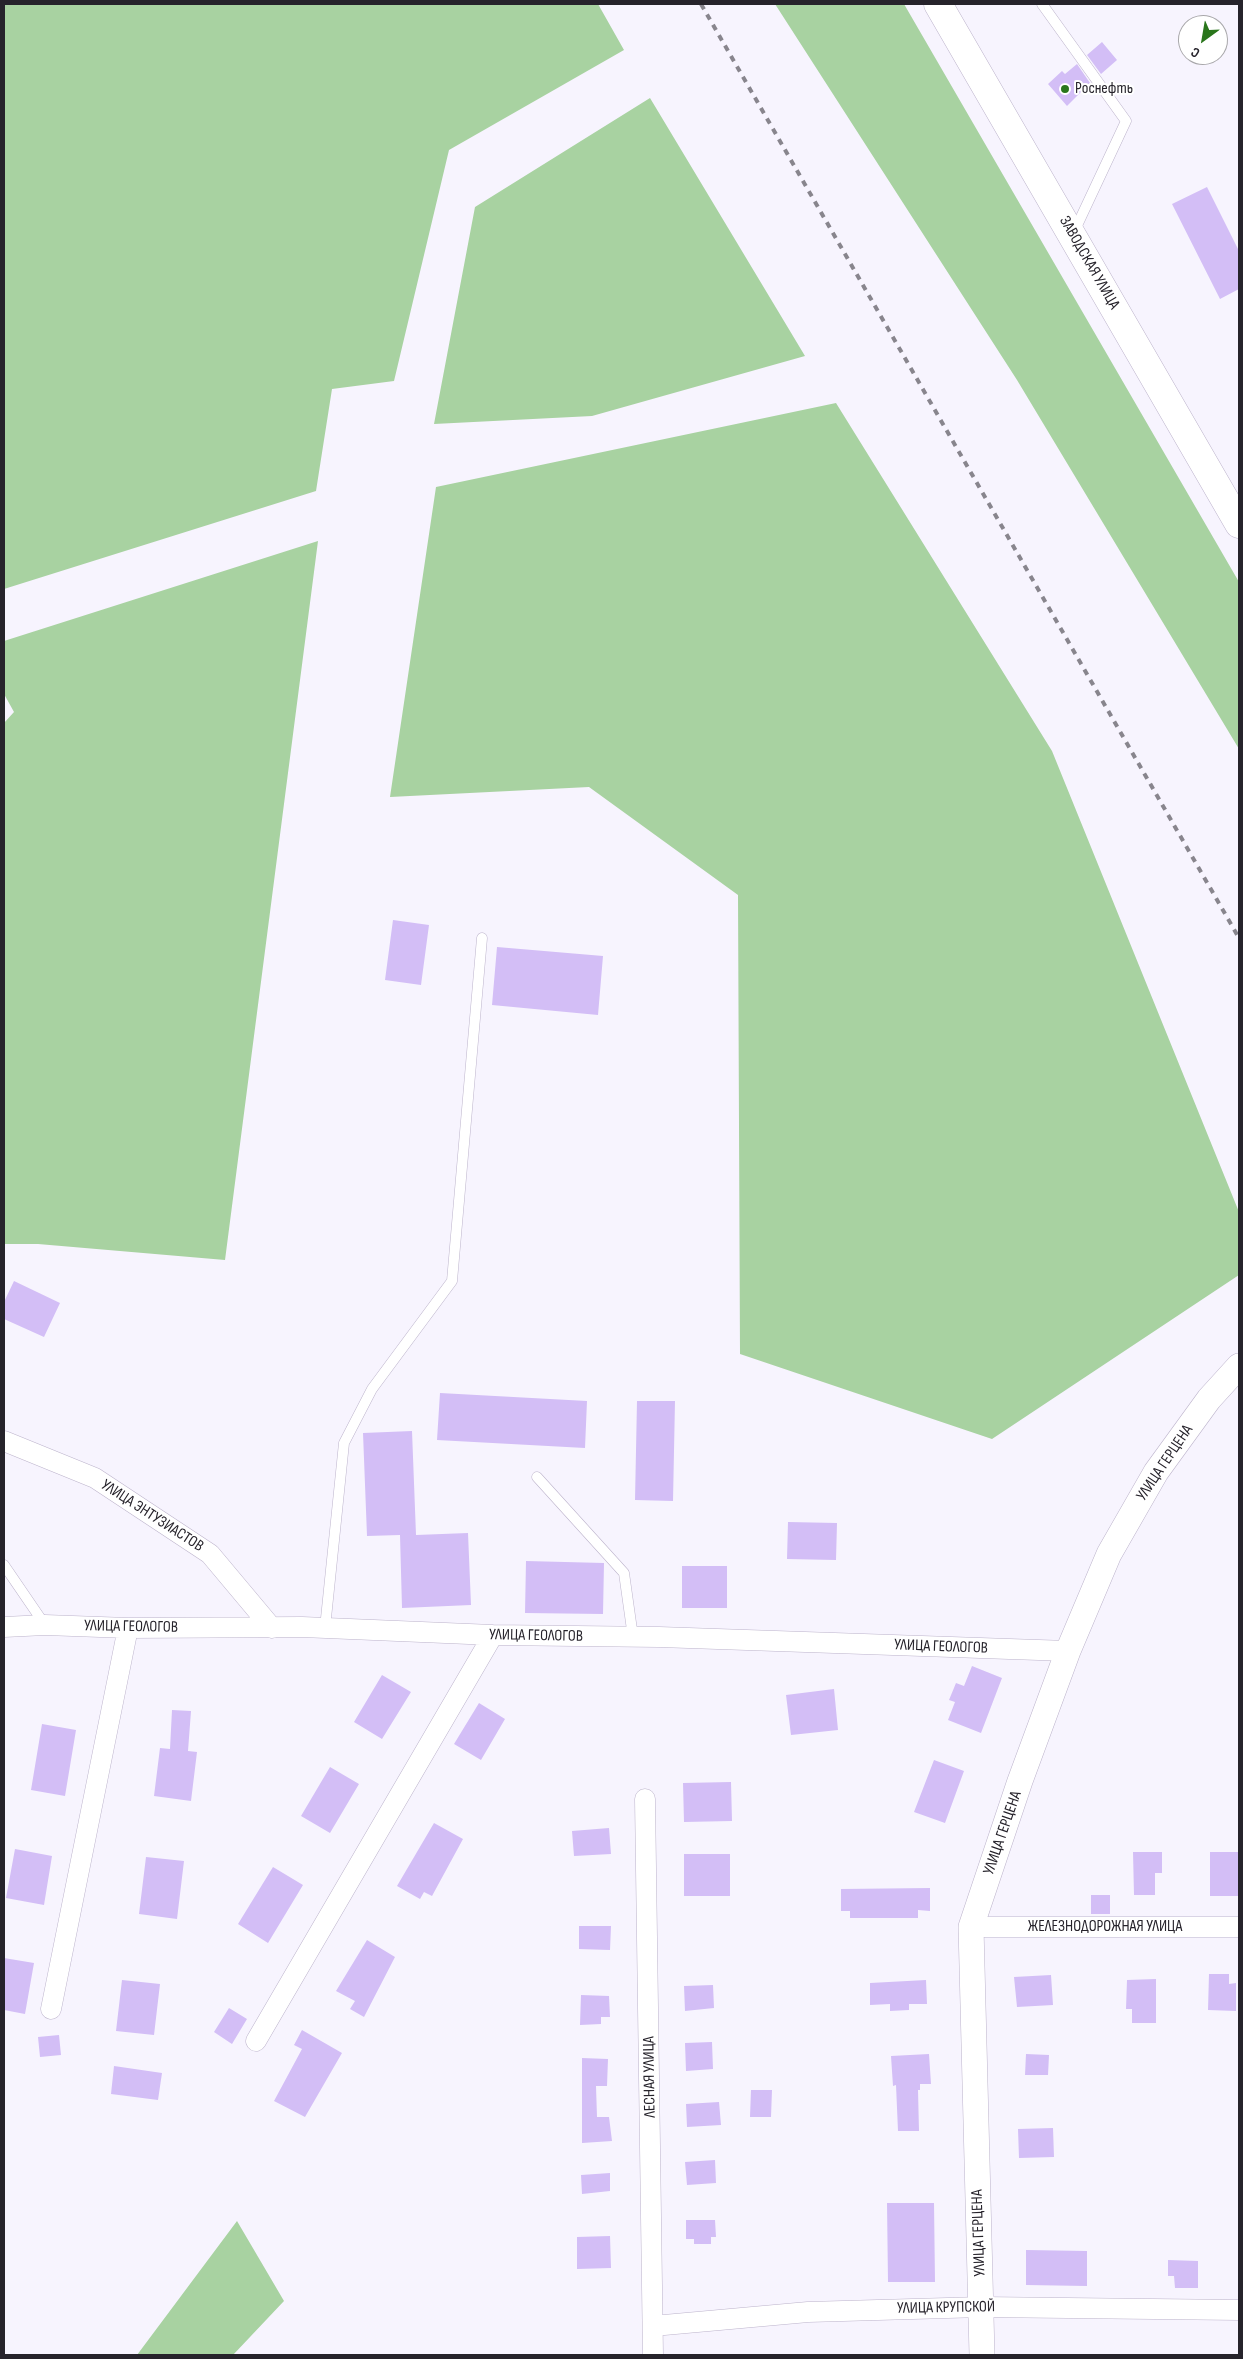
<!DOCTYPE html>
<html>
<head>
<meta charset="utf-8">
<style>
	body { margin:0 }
	#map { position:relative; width:1243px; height:2359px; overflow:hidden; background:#f7f4fe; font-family:"Sofia Sans Condensed",sans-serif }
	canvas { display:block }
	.frame { position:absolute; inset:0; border:5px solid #26232b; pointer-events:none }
	.north { position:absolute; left:1178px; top:15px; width:50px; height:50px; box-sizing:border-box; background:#fff; border:1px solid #a8a7aa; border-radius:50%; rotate:212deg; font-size:14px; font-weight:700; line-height:20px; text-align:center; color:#26232b }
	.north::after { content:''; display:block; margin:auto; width:18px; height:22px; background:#29751b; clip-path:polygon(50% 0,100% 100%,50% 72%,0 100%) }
</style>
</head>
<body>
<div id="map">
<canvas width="1243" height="2359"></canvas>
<div class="frame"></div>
<div class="north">С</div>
</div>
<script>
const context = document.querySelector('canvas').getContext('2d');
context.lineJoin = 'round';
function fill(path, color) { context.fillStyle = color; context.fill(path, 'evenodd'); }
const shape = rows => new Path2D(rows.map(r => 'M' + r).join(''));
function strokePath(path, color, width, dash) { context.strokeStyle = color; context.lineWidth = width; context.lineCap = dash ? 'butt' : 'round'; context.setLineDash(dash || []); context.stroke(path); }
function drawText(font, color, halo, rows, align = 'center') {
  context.font = font + ' "Sofia Sans Condensed",sans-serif'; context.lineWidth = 4; context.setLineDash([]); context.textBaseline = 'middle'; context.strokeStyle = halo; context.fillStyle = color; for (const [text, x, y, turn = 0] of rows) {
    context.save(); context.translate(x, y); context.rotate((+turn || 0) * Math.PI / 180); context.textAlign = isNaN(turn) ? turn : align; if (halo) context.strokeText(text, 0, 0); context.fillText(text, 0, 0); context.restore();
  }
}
fill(shape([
	[4,4,598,4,624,50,449,150,394,381,332,389,316,491,4,589],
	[775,4,904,4,1239,582,1239,749,1017,380],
	[650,98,805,356,592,416,434,424,475,207],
	[836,403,1052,751,1239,1212,1239,1275,992,1439,740,1354,738,895,589,787,390,797,436,487],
	[318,541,225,1260,38,1244,4,1244,4,723,14,712,4,694,4,641],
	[237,2221,284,2301,233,2355,137,2355]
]), '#a8d2a1');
fill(shape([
	[1102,42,1117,60,1101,74,1087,55],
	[1077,64,1090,83,1067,106,1048,84,1062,71,1065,74],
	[1207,187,1239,251,1239,289,1220,299,1172,204],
	[393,920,429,925,421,985,385,980],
	[497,947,603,956,598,1015,492,1005],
	[14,1281,60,1303,44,1337,4,1319,4,1302],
	[440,1393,587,1401,585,1448,437,1440],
	[637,1401,675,1401,673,1501,635,1500],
	[412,1431,416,1535,468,1533,471,1605,402,1608,400,1535,367,1536,363,1433],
	[788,1522,837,1523,836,1560,787,1559],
	[526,1561,604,1563,603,1614,525,1613],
	[682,1566,727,1566,727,1608,682,1608],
	[972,1666,1002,1678,981,1733,948,1720,955,1702,949,1700,956,1683,964,1686],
	[382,1675,411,1692,382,1739,354,1722],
	[834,1689,838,1730,791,1735,786,1695],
	[479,1703,505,1719,481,1760,454,1744],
	[172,1710,191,1711,188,1751,197,1752,191,1801,154,1796,160,1748,170,1749],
	[42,1724,76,1730,65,1796,31,1790],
	[934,1760,964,1771,945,1823,914,1812],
	[330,1767,359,1784,330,1833,301,1816],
	[731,1782,732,1821,684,1822,683,1783],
	[434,1823,463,1839,432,1896,424,1892,420,1899,397,1886],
	[609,1828,611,1854,574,1856,572,1831],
	[15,1849,52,1856,44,1905,6,1898],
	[1133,1852,1162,1852,1162,1873,1155,1873,1155,1895,1134,1895],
	[1210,1852,1239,1852,1239,1896,1210,1896],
	[684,1854,730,1854,730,1896,684,1896],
	[146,1857,184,1861,177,1919,139,1914],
	[273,1867,303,1885,268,1943,238,1924],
	[930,1888,930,1911,918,1910,918,1918,850,1918,850,1911,841,1911,841,1889],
	[1091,1895,1110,1895,1110,1914,1091,1914],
	[579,1926,611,1926,610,1950,579,1949],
	[367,1940,395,1957,364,2017,350,2009,355,2001,336,1991],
	[4,1958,34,1963,25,2014,4,2010],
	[1209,1974,1229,1974,1229,1984,1236,1983,1236,2011,1208,2010],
	[1051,1975,1053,2005,1017,2007,1014,1977],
	[1156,1979,1156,2023,1132,2023,1132,2009,1126,2009,1127,1980],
	[122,1980,160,1984,154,2035,116,2031],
	[926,1980,927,2004,909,2004,909,2010,890,2011,890,2004,870,2005,870,1983],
	[713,1985,714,2008,685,2011,684,1986],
	[581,1995,609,1996,610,2017,601,2017,601,2024,580,2025],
	[229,2008,247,2019,232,2044,214,2032],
	[302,2030,342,2053,305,2117,274,2101,302,2049,294,2045],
	[59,2035,61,2055,40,2057,38,2037],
	[712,2042,713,2069,686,2071,685,2043],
	[929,2054,931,2084,920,2084,920,2090,918,2090,919,2131,898,2131,896,2085,893,2086,891,2056],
	[1026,2054,1049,2055,1048,2075,1025,2075],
	[582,2058,608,2059,607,2086,596,2086,597,2117,609,2117,612,2141,582,2143],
	[114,2066,162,2073,158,2100,111,2094],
	[751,2090,772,2090,771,2117,750,2117],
	[719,2102,721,2125,687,2127,686,2104],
	[1053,2128,1054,2157,1019,2158,1018,2129],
	[715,2160,716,2183,687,2185,685,2162],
	[610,2173,610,2191,582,2194,581,2175],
	[887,2203,934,2203,935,2282,888,2282],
	[686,2220,715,2220,716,2237,711,2237,711,2244,694,2244,694,2239,686,2239],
	[610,2236,611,2268,577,2269,577,2237],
	[1026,2250,1087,2251,1087,2286,1026,2285],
	[1168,2260,1198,2261,1198,2288,1175,2288,1174,2276,1168,2276]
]), '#d3bef6');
const service = shape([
	[1042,4,1126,121,1074,232],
	[537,1477,624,1573,633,1637],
	[4,1565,45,1625],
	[325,1628,344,1443,372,1389,452,1281,482,938]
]);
const minor = shape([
	[4,1441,95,1478,210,1554,272,1628],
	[4,1627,45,1625,128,1628,302,1627,493,1635,659,1637,1068,1651],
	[645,1799,653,2355],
	[971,1927,1239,1927],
	[51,2009,128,1628],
	[256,2041,493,1635],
	[653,2326,808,2312,982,2307,1239,2310]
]);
const tertiary = shape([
	[982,2355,971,1927,1020,1781,1068,1651,1109,1554,1156,1472,1209,1399,1239,1366]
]);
const secondary = shape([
	[938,4,1239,524]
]);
strokePath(service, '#bcb3cb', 11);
strokePath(minor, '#bcb3cb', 21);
strokePath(tertiary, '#bcb3cb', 26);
strokePath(secondary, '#bcb3cb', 29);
strokePath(service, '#fff', 10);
strokePath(minor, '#fff', 20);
strokePath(tertiary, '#fff', 25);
strokePath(secondary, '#fff', 28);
strokePath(shape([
	[701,4,1239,938]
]), '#88858d', 4, [6, 6]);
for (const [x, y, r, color] of [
	[1065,89,5,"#29751b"]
]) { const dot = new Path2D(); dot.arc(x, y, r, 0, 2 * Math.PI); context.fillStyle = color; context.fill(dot); strokePath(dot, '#fff', 2); }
drawText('16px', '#26232b', '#fff', [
	["Роснефть",1075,89]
], 'left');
drawText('16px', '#26232b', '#fff', [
	["ЗАВОДСКАЯ УЛИЦА",1089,263,60],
	["УЛИЦА ГЕРЦЕНА",1165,1463,-56],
	["УЛИЦА ЭНТУЗИАСТОВ",152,1516,33],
	["УЛИЦА ГЕОЛОГОВ",131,1627,1],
	["УЛИЦА ГЕОЛОГОВ",536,1636,1],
	["УЛИЦА ГЕОЛОГОВ",941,1647,2],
	["УЛИЦА ГЕРЦЕНА",1003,1833,-71],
	["ЖЕЛЕЗНОДОРОЖНАЯ УЛИЦА",1105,1927],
	["ЛЕСНАЯ УЛИЦА",650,2077,-91],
	["УЛИЦА ГЕРЦЕНА",979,2233,-92],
	["УЛИЦА КРУПСКОЙ",946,2308,-1]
]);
</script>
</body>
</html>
